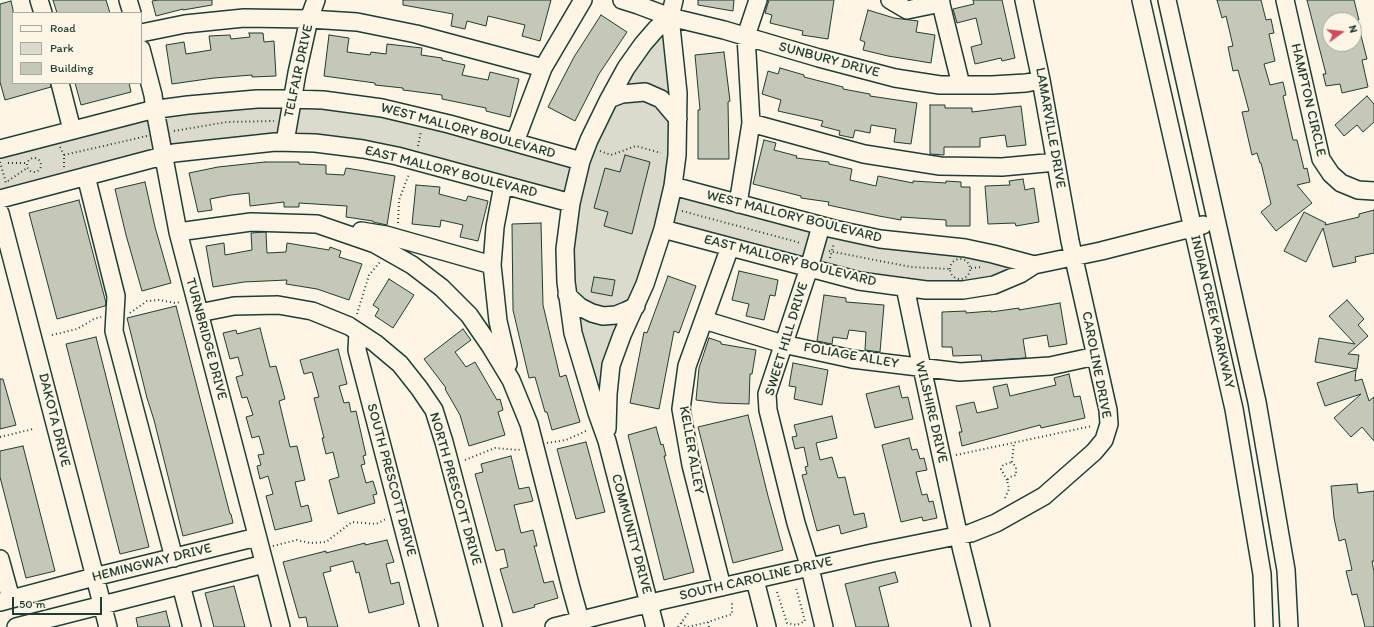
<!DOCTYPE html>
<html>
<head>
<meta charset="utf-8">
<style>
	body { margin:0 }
	#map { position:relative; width:1374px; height:627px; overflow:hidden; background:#fcf5e5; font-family:Itim,sans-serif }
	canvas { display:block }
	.legend { position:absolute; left:12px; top:12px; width:130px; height:72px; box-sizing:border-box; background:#fcf5e5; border:1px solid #a4ab9e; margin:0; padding:5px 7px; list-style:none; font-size:12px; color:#1f3d34 }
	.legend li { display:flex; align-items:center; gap:8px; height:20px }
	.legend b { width:20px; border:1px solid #a4ab9e }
	.north { position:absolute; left:1322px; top:12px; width:40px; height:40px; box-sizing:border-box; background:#fcf5e5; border:1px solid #a4ab9e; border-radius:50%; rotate:75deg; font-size:11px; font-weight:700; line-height:16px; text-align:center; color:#1f3d34 }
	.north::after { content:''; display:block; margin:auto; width:14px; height:18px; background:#d1495b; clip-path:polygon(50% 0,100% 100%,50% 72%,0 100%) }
	.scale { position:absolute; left:12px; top:597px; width:90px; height:18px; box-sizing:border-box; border:2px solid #1f3d34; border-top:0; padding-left:5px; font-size:12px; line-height:14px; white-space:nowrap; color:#1f3d34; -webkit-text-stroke:3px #fcf5e5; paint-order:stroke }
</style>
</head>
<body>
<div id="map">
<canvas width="1374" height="627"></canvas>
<ul class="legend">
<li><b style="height:5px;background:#fcf5e5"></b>Road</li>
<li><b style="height:11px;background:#dcdacc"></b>Park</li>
<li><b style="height:11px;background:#c5c7b9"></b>Building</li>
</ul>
<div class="north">N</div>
<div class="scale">50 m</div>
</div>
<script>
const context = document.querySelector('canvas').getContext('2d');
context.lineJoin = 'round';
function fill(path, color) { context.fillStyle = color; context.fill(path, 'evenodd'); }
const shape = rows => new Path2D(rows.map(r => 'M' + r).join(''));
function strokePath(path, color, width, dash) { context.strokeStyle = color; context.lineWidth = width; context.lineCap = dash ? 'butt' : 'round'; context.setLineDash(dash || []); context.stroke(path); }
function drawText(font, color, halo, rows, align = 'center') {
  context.font = font + ' Itim,sans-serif'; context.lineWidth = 4; context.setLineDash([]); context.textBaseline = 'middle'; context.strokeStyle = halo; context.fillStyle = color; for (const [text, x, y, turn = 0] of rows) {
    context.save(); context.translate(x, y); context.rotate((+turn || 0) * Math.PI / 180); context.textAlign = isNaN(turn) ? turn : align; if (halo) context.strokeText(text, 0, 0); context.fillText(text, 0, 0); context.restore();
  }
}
fill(shape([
	[667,26,674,96,667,188,986,258,1016,268,988,280,934,286,802,262,657,225,600,400,576,322,573,257,578,202,413,156,230,141,0,194,0,154,145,117,283,103,361,110,578,162,634,62]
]), '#dcdacc');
const building = shape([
	[53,0,106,0,110,13,57,13,53,0],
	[158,0,212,0,212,5,183,10,183,9,156,16,152,1,158,0],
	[403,0,551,0,540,41,522,36,525,25,488,16,486,26,467,21,465,29,451,26,453,14,403,5,403,0],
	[698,0,734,0,733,11,698,5,698,0],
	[769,0,834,0,828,39,802,35,803,31,770,23,772,15,765,13,769,0],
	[973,0,1002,0,1015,58,1002,61,1001,58,975,64,971,47,982,44,976,18,957,23,953,9,974,4,973,0],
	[1217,0,1261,0,1266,20,1271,19,1274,33,1269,34,1275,61,1264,64,1270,85,1283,82,1286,95,1283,96,1293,140,1297,140,1304,169,1307,168,1310,182,1297,185,1312,203,1276,231,1261,212,1271,204,1261,163,1260,163,1257,153,1252,155,1242,112,1249,111,1238,70,1233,71,1228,47,1233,46,1226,16,1222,18,1217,0],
	[1307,0,1354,0,1359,20,1330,20,1330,44,1354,44,1354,21,1357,20,1367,59,1362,60,1368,87,1342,93,1340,84,1326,86,1323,74,1326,74,1307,0],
	[11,1,13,10,13,83,50,83,51,87,5,100,0,82,0,4,11,1],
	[868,10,894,18,918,21,916,32,935,35,931,63,888,56,863,50,865,42,860,40,868,10],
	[601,15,627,32,599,74,575,121,548,107,574,57,601,15],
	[249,33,263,33,264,42,274,41,276,76,252,77,252,75,214,78,172,84,166,45,184,42,186,54,211,50,209,36,230,35,231,39,250,37,249,33],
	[329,35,349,38,347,52,370,55,371,52,386,54,387,44,422,48,421,55,442,58,442,60,465,65,462,75,488,80,490,72,519,79,510,117,486,111,486,108,442,99,442,95,403,90,403,88,375,85,375,83,324,76,329,35],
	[724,52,730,101,728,102,729,159,698,159,698,110,700,110,695,55,724,52],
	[780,68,804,75,804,77,843,87,843,89,870,94,870,96,917,103,911,144,894,142,896,129,871,125,870,133,855,130,853,138,839,135,840,131,821,126,823,121,778,111,781,100,762,94,768,71,778,74,780,68],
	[75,83,129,83,131,92,81,105,75,83],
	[1367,96,1374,104,1374,122,1363,132,1357,125,1344,136,1335,125,1367,96],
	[930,105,945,105,945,108,972,108,972,112,1021,106,1026,145,1007,147,1005,135,980,138,980,147,944,147,944,155,930,154,930,105],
	[764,140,776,143,774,150,797,156,796,158,829,162,829,164,852,169,850,180,876,186,878,176,913,183,913,181,946,183,946,181,961,182,961,187,970,187,970,226,946,226,946,220,901,217,901,220,879,216,828,205,829,202,801,198,801,196,753,184,764,140],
	[625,155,650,162,632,234,604,226,608,212,594,208,605,168,620,172,625,155],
	[265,162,299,162,299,164,326,165,326,174,344,175,346,168,395,176,387,225,373,222,373,221,346,217,347,206,299,203,299,207,284,207,284,202,250,206,249,193,231,195,210,199,212,210,198,212,189,173,218,167,265,162],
	[1023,179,1025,190,1034,188,1039,222,1016,226,1015,223,988,224,985,186,1010,185,1009,181,1023,179],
	[145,182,155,227,171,283,142,291,126,235,115,189,145,182],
	[416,185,440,187,439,194,466,201,468,196,488,201,478,241,460,237,463,225,441,220,440,227,412,224,416,185],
	[79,200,106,303,105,306,57,319,29,213,79,200],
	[1374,210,1374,253,1355,257,1356,262,1333,267,1323,228,1306,262,1284,251,1304,212,1326,223,1325,225,1359,217,1359,214,1374,210],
	[541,223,543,305,560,377,566,375,580,422,552,430,547,412,545,412,535,377,529,378,513,310,512,224,541,223],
	[266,232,267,253,286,252,287,243,329,250,330,247,341,251,339,257,362,264,349,300,317,289,286,284,287,280,244,282,213,287,206,246,224,243,225,255,252,250,251,233,266,232],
	[739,271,778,280,775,296,770,295,764,320,746,316,749,304,732,300,739,271],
	[668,276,696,286,679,333,674,331,659,409,630,403,644,332,647,333,668,276],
	[594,277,615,280,612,296,591,292,594,277],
	[389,279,414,295,393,328,375,316,379,309,373,305,389,279],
	[824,295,846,298,846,302,884,305,880,352,865,350,866,332,849,330,847,339,833,337,832,344,817,341,824,295],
	[1347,300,1364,319,1358,325,1368,336,1348,354,1359,355,1357,369,1315,362,1319,338,1355,344,1329,316,1347,300],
	[1060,303,1067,344,1049,347,1047,335,1023,339,1026,358,982,361,981,355,953,356,952,347,942,347,942,312,966,311,966,313,991,311,991,312,1019,308,1019,310,1060,303],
	[176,306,230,514,231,514,233,523,183,536,154,420,147,398,127,318,176,306],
	[260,328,270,367,276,366,285,399,279,401,290,447,297,446,305,480,295,482,301,507,308,505,312,521,275,530,266,496,273,494,268,476,260,479,257,466,261,465,258,455,264,454,259,436,252,438,246,417,253,415,247,397,242,398,236,377,243,375,238,357,230,359,223,333,236,330,237,334,260,328],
	[463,329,471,340,455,352,466,367,475,362,497,400,500,399,503,410,498,412,505,435,469,446,460,415,445,389,446,388,424,359,463,329],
	[96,337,149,547,120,554,66,344,96,337],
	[709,338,721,342,721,344,756,350,752,374,750,374,749,404,719,403,696,400,699,368,709,338],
	[338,349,347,384,339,386,344,403,349,402,351,412,356,411,366,455,363,456,365,464,361,465,366,483,373,481,377,494,373,495,375,503,338,514,329,480,339,477,333,452,326,454,322,438,324,438,314,398,319,397,312,372,304,374,300,360,338,349],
	[793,363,828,370,822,405,794,399,796,387,789,386,793,363],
	[1356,370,1355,381,1362,379,1369,401,1374,397,1374,441,1362,427,1351,437,1334,418,1361,394,1325,406,1317,383,1356,370],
	[1069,374,1074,397,1080,396,1085,418,1041,428,1040,425,962,446,959,432,962,432,956,406,974,402,977,413,998,408,993,387,1007,384,1010,396,1056,385,1054,378,1069,374],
	[0,379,3,379,16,425,0,429,0,379],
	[899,386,902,398,908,397,913,419,875,428,866,394,899,386],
	[748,415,768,496,783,550,733,563,698,427,748,415],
	[832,416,837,438,816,443,820,460,832,457,838,478,845,477,854,515,864,513,867,527,841,534,839,525,817,531,802,475,807,474,805,467,808,466,804,447,795,449,792,437,797,436,794,425,832,416],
	[656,427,661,445,663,444,666,456,664,456,694,572,664,580,628,435,656,427],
	[909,438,912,450,917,449,920,459,924,458,927,470,916,472,922,495,927,494,929,502,933,501,937,518,923,521,922,517,901,522,882,445,909,438],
	[586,442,605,512,576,519,557,449,586,442],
	[23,446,55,571,26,578,0,477,0,451,23,446],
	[511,456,519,489,529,487,533,501,514,505,521,533,533,530,537,546,534,546,544,583,553,581,558,598,534,605,535,607,513,613,500,569,508,567,504,549,496,551,475,474,483,472,481,464,511,456],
	[1357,484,1358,493,1374,491,1374,561,1372,561,1374,572,1374,627,1365,627,1357,594,1352,595,1346,571,1352,570,1345,539,1339,541,1334,518,1331,486,1357,484],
	[387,540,394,562,386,564,391,584,399,582,404,604,369,613,359,572,356,573,353,561,330,567,331,571,323,573,338,627,308,627,306,617,299,618,283,562,326,551,326,553,365,543,365,545,387,540],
	[895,572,898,582,879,587,889,627,856,627,845,584,895,572],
	[234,586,245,627,214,627,205,593,234,586],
	[166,611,170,627,138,627,136,618,166,611]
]);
fill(building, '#c5c7b9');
strokePath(building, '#1f3d34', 1);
const minor = shape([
	[39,0,43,13],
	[128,0,132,13],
	[622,0,638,5,670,17,724,30,819,58,895,78,940,85,992,85,1026,83,1041,80],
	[890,0,907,10,941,3],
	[940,0,961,85],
	[1141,0,1234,409,1262,574,1264,627],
	[1167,0,1257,402,1286,570,1289,627],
	[1285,0,1321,159,1331,174,1341,183,1358,190,1374,191],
	[141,33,185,24,244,18,309,19,357,22,416,34,543,68],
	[141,49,153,95,155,110,178,232,281,627],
	[60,83,72,130],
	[609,99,622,94,645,92,661,99,678,119],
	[751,123,864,154,940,166,1002,167,1056,162],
	[285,142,297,73,309,19,316,0],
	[515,142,543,68,583,0],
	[0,149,151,110,188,105,257,99,292,99,323,100,382,108,449,124,581,161],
	[86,176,116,296,114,331,174,558],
	[503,185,495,227,492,265,498,321,508,364],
	[673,186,834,229,880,239,965,248,993,254,1034,265],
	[0,199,174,153,275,142,315,143,363,149,397,156,571,203],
	[738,204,751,123,746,36,758,0],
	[0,213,108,627],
	[821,226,809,268,767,394,768,410,796,523,810,568,824,627],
	[663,229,859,281,926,290,963,290,994,285,1020,274,1034,265,1101,251,1203,225],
	[361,231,386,235,492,265],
	[178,232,251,222,317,224,375,244,412,265,442,288,469,315,491,347,511,380,529,424,571,588,582,627],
	[905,287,919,354,962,551,981,627],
	[567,295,580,307,592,313,603,316,616,315,626,311,636,306],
	[199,313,234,306,278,305,312,311,349,326,375,343,400,364,419,388,434,410,444,442,493,627],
	[704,320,783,344,852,359,960,372,1050,366,1096,356],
	[358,332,357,350,429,627],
	[607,429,608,394,611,365,622,335,645,284,663,229,673,186,677,155,678,93,670,17,674,0],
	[0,559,11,599],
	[755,580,767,627],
	[181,585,192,627],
	[722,587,691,465,681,409,687,366,730,247],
	[0,602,94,577,257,537],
	[16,627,264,564],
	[554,627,638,606,650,605,659,601,872,553,971,533,996,523,1044,496,1094,452,1104,440,1109,424,1108,410,1070,241,1041,80,1024,0],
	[655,627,607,441,597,413,573,333,566,282,565,249,571,203,581,161,589,140,609,99,626,68,643,44,656,29,670,17]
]);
strokePath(minor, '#1f3d34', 20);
strokePath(shape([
	[174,131,227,122,274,121],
	[418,146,421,131],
	[60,147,64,155,64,167],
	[600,151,611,155,636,146,661,153],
	[64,155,147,136],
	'27 165a7 7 0 1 1 14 0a7 7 0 1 1-14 0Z',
	[0,162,6,183],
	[8,163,27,163],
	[8,181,27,168],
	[682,211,801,243],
	[398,223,399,200,409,174],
	[829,251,911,267,950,269],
	[830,258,834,243],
	'950 269a10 10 0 1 1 20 0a10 10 0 1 1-20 0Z',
	[971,268,982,267],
	[130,313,147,301,159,300,175,303,181,302],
	[357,314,369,275,380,262],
	[52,335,77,329,94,319,101,317],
	[0,437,33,429],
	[547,443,566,440,588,430],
	[956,455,1092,426],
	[465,460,495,448,518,450,522,449],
	[1007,480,1001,469,1003,465,1012,462],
	[1005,498,1009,489,1007,480,1010,477,1016,475,1016,467,1012,462,1014,442],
	[273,546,297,540,310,543,326,542,352,522,376,524,386,519],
	[777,592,787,623,797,625,805,621,796,588],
	[681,623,687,627],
	[678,627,689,612],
	[688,627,708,622],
	[709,627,708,622,732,614,732,601]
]), '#1f3d34', 2, [1, 3]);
strokePath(minor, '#fcf5e5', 17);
drawText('14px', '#1f3d34', '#fcf5e5', [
	["SUNBURY DRIVE",829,60,15],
	["TELFAIR DRIVE",299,71,-78],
	["HAMPTON CIRCLE",1308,100,77],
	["LAMARVILLE DRIVE",1050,128,80],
	["WEST MALLORY BOULEVARD",468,131,15],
	["EAST MALLORY BOULEVARD",451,172,14],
	["WEST MALLORY BOULEVARD",794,217,14],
	["EAST MALLORY BOULEVARD",790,261,14],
	["INDIAN CREEK PARKWAY",1212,312,77],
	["TURNBRIDGE DRIVE",206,339,75],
	["SWEET HILL DRIVE",787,339,-73],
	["FOLIAGE ALLEY",851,356,10],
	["CAROLINE DRIVE",1096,365,79],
	["WILSHIRE DRIVE",931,412,77],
	["DAKOTA DRIVE",54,420,76],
	["KELLER ALLEY",691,450,80],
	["SOUTH PRESCOTT DRIVE",391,480,75],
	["NORTH PRESCOTT DRIVE",455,489,74],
	["COMMUNITY DRIVE",631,534,75],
	["HEMINGWAY DRIVE",152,563,-14],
	["SOUTH CAROLINE DRIVE",756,579,-13]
]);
</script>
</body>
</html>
